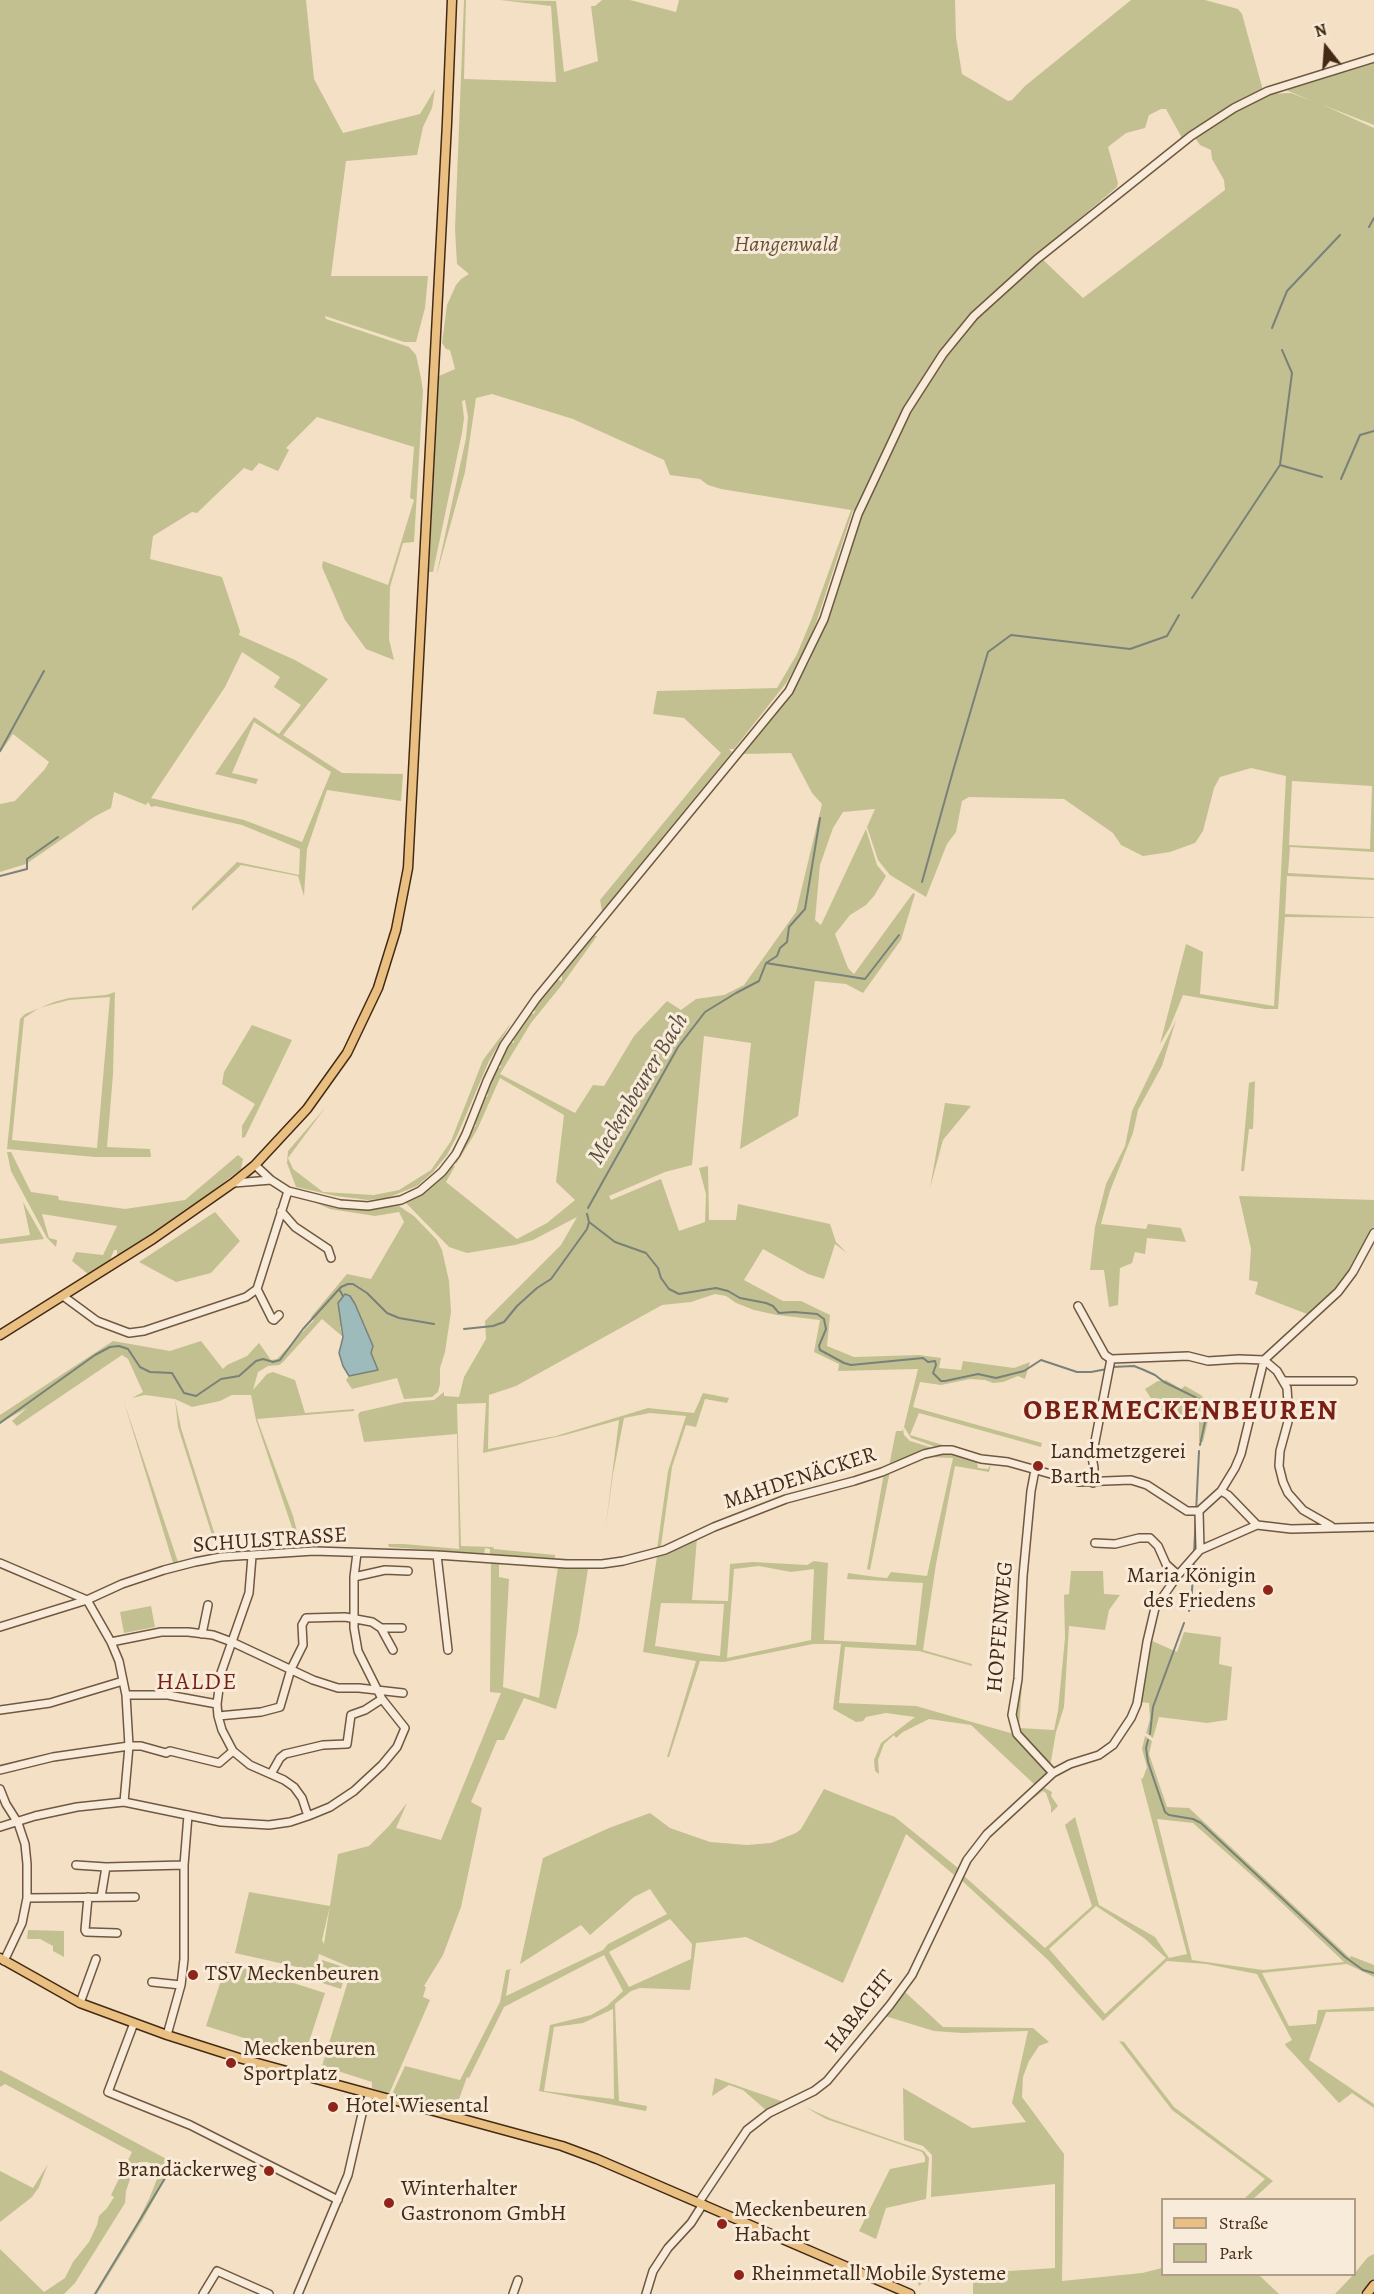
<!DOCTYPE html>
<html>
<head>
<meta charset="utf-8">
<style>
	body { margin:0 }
	#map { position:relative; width:1374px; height:2294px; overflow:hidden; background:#f4e0c5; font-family:Alegreya,serif }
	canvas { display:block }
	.legend { position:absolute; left:1161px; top:2198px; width:195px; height:78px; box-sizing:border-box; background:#f8ebd9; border:2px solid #b09e8b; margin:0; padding:8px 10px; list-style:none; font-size:18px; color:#442a15 }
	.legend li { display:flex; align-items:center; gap:12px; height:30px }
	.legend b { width:30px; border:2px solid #b09e8b }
	.north { position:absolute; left:1296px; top:18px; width:60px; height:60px; -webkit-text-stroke:4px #f8ebd9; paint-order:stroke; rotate:343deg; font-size:16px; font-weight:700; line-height:24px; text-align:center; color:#442a15 }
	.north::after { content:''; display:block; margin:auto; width:21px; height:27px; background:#442a15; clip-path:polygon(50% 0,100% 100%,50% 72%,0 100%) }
</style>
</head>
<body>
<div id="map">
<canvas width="1374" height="2294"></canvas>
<ul class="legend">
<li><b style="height:8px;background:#eac082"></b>Straße</li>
<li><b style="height:16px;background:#c2c090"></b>Park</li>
</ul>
<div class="north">N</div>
</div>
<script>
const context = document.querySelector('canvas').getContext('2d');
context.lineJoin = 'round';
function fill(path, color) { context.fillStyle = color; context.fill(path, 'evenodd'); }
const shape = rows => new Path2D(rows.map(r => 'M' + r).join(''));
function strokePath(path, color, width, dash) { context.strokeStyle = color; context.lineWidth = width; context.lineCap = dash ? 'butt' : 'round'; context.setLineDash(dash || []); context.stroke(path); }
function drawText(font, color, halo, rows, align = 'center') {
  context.font = font + ' Alegreya,serif'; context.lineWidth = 6; context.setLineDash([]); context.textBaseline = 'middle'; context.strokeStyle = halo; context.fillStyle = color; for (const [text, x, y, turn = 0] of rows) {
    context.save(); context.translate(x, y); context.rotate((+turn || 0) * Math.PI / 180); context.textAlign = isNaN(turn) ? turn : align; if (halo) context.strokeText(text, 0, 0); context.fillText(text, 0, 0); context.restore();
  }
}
fill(shape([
	[0,0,306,0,314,79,343,133,420,114,435,89,432,108,423,127,417,155,346,161,331,276,428,276,425,308,416,342,404,342,325,316,326,319,409,347,416,355,421,378,423,391,414,542,403,543,390,587,389,639,394,660,366,649,345,620,322,567,323,561,388,585,414,500,410,498,414,447,317,417,286,448,289,450,278,471,259,463,252,471,244,468,197,513,192,512,153,536,150,559,222,577,240,631,239,635,295,660,328,679,283,735,342,773,403,774,401,801,327,790,307,849,304,896,298,876,241,865,192,911,192,907,237,862,299,875,300,849,242,825,155,806,151,807,148,802,146,805,114,792,111,808,94,817,26,864,0,872,0,804,15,801,45,769,49,762,13,734,0,753],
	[242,652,280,677,274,687,301,705,279,734,254,717,215,774,256,784,258,779,232,773,254,722,331,772,302,842,244,820,151,798,225,687],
	[464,0,466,0,464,79,556,82,551,6,500,0,556,1,564,72,598,61,591,6,595,6,602,0,630,0,676,12,679,0,955,0,956,37,962,74,1008,101,1012,100,1025,86,1131,0,1205,0,1238,9,1242,14,1264,94,1291,93,1312,101,1286,90,1374,62,1374,125,1323,105,1374,128,1374,852,1290,847,1288,873,1374,878,1374,880,1287,876,1285,914,1374,917,1374,918,1285,917,1278,1009,1265,1009,1183,995,1170,1027,1160,1044,1186,944,1203,952,1200,994,1274,1006,1286,776,1251,768,1220,777,1214,788,1203,831,1195,843,1170,852,1143,856,1121,845,1113,833,1064,799,969,797,962,801,956,832,947,844,926,897,890,875,878,860,867,827,875,809,843,812,833,828,820,865,815,920,821,925,866,829,877,865,886,876,874,896,866,905,850,915,835,934,848,968,854,974,913,893,915,894,901,940,863,993,846,984,815,981,798,1116,740,1149,751,1043,704,1036,692,1165,665,1172,609,1196,611,1200,661,1179,679,1231,705,1222,706,1194,699,1168,708,1166,709,1220,736,1220,738,1204,830,1224,836,1242,847,1253,835,1244,824,1279,808,1274,763,1249,744,1280,783,1301,801,1301,830,1315,827,1346,854,1357,919,1355,941,1358,939,1368,961,1370,963,1361,1014,1368,1030,1362,1025,1379,1018,1376,1003,1382,993,1383,985,1380,970,1379,941,1385,920,1382,913,1407,1042,1443,1041,1447,919,1413,910,1435,946,1446,936,1447,911,1438,904,1427,918,1369,838,1371,839,1364,814,1352,820,1320,777,1315,754,1310,736,1303,726,1296,715,1294,691,1302,662,1305,516,1386,489,1395,488,1449,556,1436,648,1408,694,1413,703,1393,729,1398,727,1403,705,1399,696,1427,686,1425,672,1467,661,1546,657,1549,668,1471,686,1416,650,1413,624,1418,613,1474,605,1532,619,1420,565,1435,483,1453,486,1403,457,1404,461,1546,493,1547,494,1549,555,1555,555,1558,600,1561,596,1562,490,1555,490,1549,485,1548,484,1554,389,1547,388,1544,404,1544,459,1549,457,1434,364,1442,358,1415,360,1412,404,1402,434,1400,444,1392,444,1396,459,1397,464,1377,486,1339,485,1321,561,1245,577,1217,533,1240,515,1245,467,1253,449,1247,406,1203,438,1181,450,1166,455,1166,446,1182,517,1239,547,1223,575,1200,556,1182,564,1115,500,1078,477,1130,456,1164,454,1160,471,1128,476,1126,474,1123,484,1097,487,1097,488,1095,486,1093,496,1068,500,1068,501,1066,498,1062,510,1042,514,1043,513,1037,529,1015,535,1013,534,1008,558,980,562,981,562,974,594,936,597,936,561,986,531,1023,500,1074,575,1113,593,1085,604,1086,634,1036,667,1001,681,1010,696,999,724,995,744,985,796,912,822,804,812,793,791,753,741,754,793,688,809,662,826,623,863,512,853,510,816,623,805,649,787,682,734,749,729,749,732,752,602,911,600,900,721,753,684,718,653,714,657,691,777,688,797,654,812,618,851,510,721,489,708,485,700,479,670,475,664,460,573,419,492,394,476,398,465,472,436,577,466,438,468,417,465,400,462,401,464,418,462,433,433,572,429,572,439,376,455,369,450,350,446,349,442,343,447,305,456,285,461,279,469,274,457,264,455,229],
	[1161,109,1166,109,1182,138,1191,132,1200,145,1211,150,1212,159,1224,180,1225,190,1083,298,1037,254,1117,187,1118,183,1108,147,1126,133,1145,128,1149,115],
	[1292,781,1372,786,1370,849,1289,845],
	[115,992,113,1074,107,1147,150,1149,151,1157,95,1157,7,1149,20,1019,25,1014,54,1002,69,998,106,995],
	[110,997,97,1148,12,1140,24,1018,39,1008,69,1000],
	[1176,1020,1162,1066,1138,1110,1133,1133,1110,1191,1101,1224,1146,1229,1148,1224,1181,1228,1186,1242,1147,1238,1145,1254,1135,1252,1132,1263,1120,1268,1118,1305,1109,1307,1104,1270,1090,1270,1095,1227,1106,1184,1125,1146,1132,1111],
	[511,1023,489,1061,457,1136,447,1155,433,1172,417,1186,387,1198,368,1200,336,1196,296,1187,287,1163,288,1151,325,1108,288,1158,293,1169,323,1192,374,1195,399,1190,431,1170,451,1141,483,1060],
	[252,1025,292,1040,245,1137,242,1138,242,1126,255,1104,222,1084,224,1072],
	[1255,1081,1253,1129,1249,1129,1244,1171,1241,1171,1249,1083],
	[945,1103,971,1106,943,1140,930,1188],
	[7,1152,11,1152,31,1192,58,1196,59,1200,125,1209,185,1200,238,1155,243,1159,241,1169,196,1204,121,1255,117,1255,117,1250,114,1250,110,1260,88,1274,72,1261,76,1252,103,1255,117,1226,42,1214,49,1238,57,1240,56,1247,47,1238,11,1171],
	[1239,1196,1374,1200,1374,1227,1344,1280,1329,1297,1307,1314,1255,1294,1258,1282,1249,1280,1251,1249],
	[309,1200,360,1210,399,1206,414,1216,437,1240,442,1250,449,1281,451,1312,445,1352,440,1368,440,1384,438,1392,432,1397,404,1399,397,1378,352,1389,346,1380,349,1376,378,1370,371,1353,373,1346,370,1339,340,1327,343,1337,322,1319,283,1362,279,1365,268,1366,258,1372,253,1390,267,1374,273,1372,295,1380,305,1413,354,1409,354,1411,257,1419,293,1516,301,1547,299,1548,277,1483,256,1420,251,1395,232,1395,220,1401,192,1407,175,1399,181,1428,221,1554,218,1554,178,1427,175,1399,145,1395,132,1398,143,1392,128,1359,122,1355,17,1426,12,1421,27,1408,0,1423,0,1415,113,1341,170,1351,201,1341,223,1369,227,1365,247,1356,259,1343,271,1360,277,1359,314,1320,311,1317,347,1274,371,1279,404,1222,399,1212,375,1216,330,1209],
	[23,1202,44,1239,0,1244,0,1239,30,1235],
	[215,1212,240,1241,211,1273,176,1282,139,1262],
	[1166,1380,1181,1389,1185,1386,1201,1395,1211,1408,1203,1442,1199,1441,1199,1414,1180,1422,1170,1418,1164,1419,1145,1389,1158,1381],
	[124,1402,178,1562,173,1563],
	[903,1429,904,1435,910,1441,933,1448,889,1466,896,1431,902,1431],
	[938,1453,951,1454,977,1462,978,1468,988,1469,991,1463,989,1472,955,1466,936,1564,923,1650,972,1664,972,1666,919,1651,845,1647,839,1703,916,1706,1014,1734,1045,1767,1047,1773,1035,1785,971,1725,929,1719,903,1732,896,1738,894,1735,884,1744,878,1760,879,1774,875,1771,874,1760,881,1743,915,1717,886,1713,866,1717,863,1721,856,1722,833,1709,841,1644,813,1644,724,1662,700,1661,669,1757,667,1757,696,1661,643,1652,657,1556,697,1538,692,1600,728,1601,730,1564,753,1562,807,1565,814,1561,828,1563,824,1640,916,1645,923,1583,847,1579,848,1573,876,1577,887,1578,891,1572,927,1576,953,1458,929,1457,916,1462,918,1458],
	[759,1566,791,1572,814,1569,811,1640,727,1658,734,1569],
	[661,1603,724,1604,720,1656,655,1646],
	[914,1460,912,1463,890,1471,870,1570,867,1569,884,1473,890,1471],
	[491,1561,499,1563,499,1577,509,1579,503,1687,539,1698,558,1567,588,1569,578,1632,556,1709,524,1698,504,1740,497,1740,471,1802,482,1808,461,1907,443,1955,424,1986,426,1987,423,1997,430,2000,389,2094,372,2088,372,2082,322,2066,352,1968,319,1954,315,1971,235,1953,249,1892,330,1906,322,1940,324,1944,338,1854,369,1846,389,1826,407,1803,396,1828,441,1840,501,1693,490,1692],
	[1071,1571,1103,1571,1104,1594,1120,1595,1109,1610,1105,1630,1069,1626,1064,1707,1056,1732,1050,1767,1019,1733,1014,1715,1025,1595,1025,1643,1019,1728,1054,1730,1058,1711,1065,1638,1064,1595,1069,1594],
	[151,1606,155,1627,124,1633,120,1612],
	[1184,1632,1221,1637,1219,1664,1232,1667,1227,1720,1207,1723,1159,1717,1153,1738,1146,1733,1150,1719,1149,1703,1139,1702,1150,1640,1177,1652],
	[1145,1736,1152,1741,1149,1754,1167,1807,1189,1808,1350,1958,1351,1956,1374,1965,1374,1977,1347,1964,1262,1973,1289,2026,1316,2024,1318,2010,1374,2007,1374,2011,1326,2012,1309,2060,1374,2104,1374,2108,1352,2093,1339,2103,1286,2046,1285,2044,1292,2040,1257,1974,1206,1964,1167,1961,1103,2021,1048,1960,959,1878,979,1846,997,1828,1043,1787,1052,1792,1051,1796,1058,1806,1051,1813,1051,1807,1046,1793,1043,1791,1018,1809,978,1850,964,1876,1045,1948,1092,1906,1065,1825,1075,1817,1099,1905,1155,1937,1169,1958,1187,1954,1141,1779,1143,1778,1147,1767,1142,1749],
	[1157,1819,1193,1823,1266,1888,1344,1962,1263,1970,1192,1960],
	[1096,1906,1144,1938,1166,1958,1105,2014,1049,1949],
	[824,1789,895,1817,958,1868,954,1875,906,1834,843,1983,746,1937,696,1943,690,1990,640,1988,631,1991,615,2004,619,2101,647,2106,646,2111,539,2091,550,2025,591,2015,607,2006,623,1991,604,1955,504,2007,469,2078,467,2077,454,2113,395,2095,393,2092,405,2066,460,2080,500,2002,506,1970,513,1969,510,1970,506,1996,603,1950,608,1944,667,1914,650,1889,634,1897,590,1935,581,1925,520,1964,543,1858,609,1828,650,1813,670,1828,710,1842,747,1845,771,1843,796,1833,801,1829],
	[670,1919,692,1944,691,1959,629,1987,609,1952],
	[613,2009,614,2099,544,2091,554,2027,583,2023],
	[28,1930,64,1931,64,1957,53,1951,53,1946,40,1939,27,1939],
	[322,1960,347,1968,341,1989,316,1981],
	[227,1962,325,1993,304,2057,206,2026],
	[905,1992,943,2027,1033,2028,1049,2042,1039,2046,1029,2061,1023,2077,1022,2097,1064,2154,1062,2281,1142,2273,1162,2268,1162,2274,1259,2275,1279,2294,973,2294,973,2277,924,2281,919,2286,916,2277,1055,2268,1055,2184,931,2197,932,2155,923,2146,904,2140,903,2088,972,2128,1026,2122,1012,2103,1028,2031,962,2033,934,2031,885,2016],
	[1119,2041,1124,2042,1174,2107,1273,2181,1253,2199,1244,2199,1265,2179,1172,2110],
	[0,2070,174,2163,142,2221,97,2294,96,2294,130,2237,149,2199,159,2174,158,2168,148,2162,139,2162,135,2165,126,2191,125,2203,75,2283,64,2294,0,2294,0,2249,44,2292,65,2278,73,2262,89,2242,97,2225,99,2216,107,2208,114,2197,111,2195,132,2152,5,2084,0,2087],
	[715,2078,784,2102,767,2111,743,2090,729,2085,712,2096],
	[805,2107,832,2119,924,2151,929,2158,926,2199,886,2208,876,2239,859,2231,890,2169,925,2162,925,2157,922,2152,826,2119],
	[48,2164,39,2187,32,2197,0,2222,0,2171,33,2188],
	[1374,2254,1374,2279,1360,2294,1335,2294,1354,2274,1368,2257]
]), '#c2c090');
const water = shape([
	[345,1294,350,1296,355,1304,373,1346,371,1353,378,1370,349,1376,343,1366,339,1353,343,1337,338,1303,345,1294]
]);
fill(water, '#9dbbbb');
strokePath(water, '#798179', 1.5);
strokePath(shape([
	[1369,227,1374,218],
	[1272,328,1287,291,1340,235],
	[1280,465,1292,373,1282,350],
	[1341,479,1360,435,1374,431],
	[1192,598,1280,465,1322,477],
	[0,751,44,671],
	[0,876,27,869,27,859,58,837],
	[922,882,953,771,988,652,1011,635,1130,649,1167,636,1179,615],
	[766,963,865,979,899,935],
	[588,1208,678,1047,705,1012,736,993,759,981,766,963,777,956,780,948,787,942,789,927,805,909,820,818],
	[589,1222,615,1242,646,1253,658,1268,661,1278,669,1289,679,1294,716,1288,728,1291,740,1298,766,1303,773,1306,779,1313,794,1312,817,1314,824,1319,826,1329,819,1346,820,1350,844,1363,851,1365,923,1358,928,1362,935,1361,936,1365,933,1373,941,1381,945,1381,978,1374,996,1378,1024,1371,1041,1360,1077,1372,1091,1372,1107,1369],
	[339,1289,343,1296],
	[464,1329,493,1326,504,1322,517,1306,537,1288,551,1279,587,1229,589,1222,587,1214],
	[1112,1367,1134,1366,1144,1370,1155,1375,1164,1382,1201,1400,1205,1422,1200,1445],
	[0,1423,95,1355,110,1347,119,1346,128,1349,140,1367,150,1372,172,1373,184,1393,196,1396,221,1379,239,1376,256,1361,263,1359,273,1362,280,1360,303,1329,341,1287,348,1284,353,1284,367,1293,387,1313,399,1318,434,1324],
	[1194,1554,1199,1451],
	[1189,1611,1191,1606,1194,1560],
	[1150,1734,1153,1707,1184,1623],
	[1148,1740,1146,1748,1148,1762,1165,1812,1169,1815,1193,1819,1201,1823,1345,1957,1363,1970,1374,1973],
	[95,2294,167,2175]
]), '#798179', 2);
const minor = shape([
	[255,1165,271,1180,288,1191,340,1204,368,1206,401,1200,420,1191,442,1172,456,1154,466,1134,487,1081,504,1045,536,999,789,691,824,619,858,514,907,410,943,354,974,316,1037,259,1191,136,1234,108,1268,91,1374,58],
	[234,1183,271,1180],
	[281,1211,295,1227,328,1249,331,1258],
	[257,1289,272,1319,274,1320,279,1315],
	[63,1296,97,1321,129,1333,144,1331,246,1297,257,1289,288,1191],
	[1078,1306,1105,1355,1111,1359],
	[1285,1381,1353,1381],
	[1035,1470,1031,1491,1023,1576,1018,1679,1012,1715,1017,1734,1053,1773],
	[1093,1483,1094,1468,1092,1457,1111,1359],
	[1221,1491,1228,1495,1257,1525],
	[1199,1511,1200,1550],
	[1331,1526,1303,1510,1288,1493,1283,1482,1279,1466,1280,1451,1289,1418,1287,1388,1277,1371,1264,1360,1338,1292,1353,1272,1374,1233],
	[1095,1543,1115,1544,1139,1538,1150,1538,1158,1546,1166,1564,1178,1575],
	[437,1555,448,1650],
	[252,1556,249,1593,221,1673,217,1704,218,1716,222,1730,233,1751,250,1765,284,1780,294,1787,302,1798,308,1816],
	[0,1563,87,1600],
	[354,1577,385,1570,408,1571],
	[87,1600,111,1642,119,1661,126,1695,129,1746,124,1802],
	[0,1627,87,1600,122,1584,164,1570,195,1562,221,1557,314,1551,437,1555,566,1564,602,1564,623,1561,665,1550,714,1527,786,1499,854,1481,882,1472,924,1454,942,1450,952,1450,981,1459,1008,1462,1079,1482,1131,1480,1147,1485,1187,1511,1199,1511,1221,1491,1235,1468,1241,1454,1264,1360,1239,1359,1208,1361,1188,1356,1111,1359],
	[381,1628,393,1650],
	[202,1634,208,1605],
	[111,1642,161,1632,188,1632,213,1635,232,1642,313,1680,338,1688,359,1688,403,1693],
	[126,1695,168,1695,217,1704],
	[0,1710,50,1703,123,1681],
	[218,1716,261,1712,280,1707,291,1669,303,1645,302,1625,306,1618,345,1617,372,1622,381,1628,402,1628],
	[0,1770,53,1757,129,1746,141,1746,166,1753,170,1751,219,1763,233,1751],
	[271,1774,280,1758,285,1754,323,1745,347,1744,351,1715,365,1710,382,1699],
	[0,1789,6,1804,18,1823,25,1844,27,1864,27,1898,22,1923,4,1961],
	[0,1827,35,1816,77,1807,124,1802,221,1822,269,1825,290,1822,308,1816,330,1807,354,1791,382,1765,397,1747,405,1728,382,1699,358,1651,354,1628,354,1577,357,1553],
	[76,1865,106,1867],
	[88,1897,85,1930,86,1932,117,1933],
	[101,1897,106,1867,184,1865],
	[27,1898,135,1897],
	[152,1982,181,1985],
	[80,2003,96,1959],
	[134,2023,108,2092,190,2125,338,2200],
	[167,2035,181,1985,184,1959,184,1865,188,1815],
	[699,2202,747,2130,769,2113,814,2091,827,2081,890,2005,912,1975,967,1860,987,1834,1053,1773,1070,1764,1099,1755,1113,1745,1131,1718,1137,1704,1147,1642,1155,1608,1178,1575,1200,1550,1257,1525,1291,1529,1374,1527],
	[203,2294,217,2271,269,2294],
	[298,2294,348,2175,362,2114,370,2094],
	[513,2294,518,2280],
	[646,2294,653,2271,668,2248,691,2223,703,2204]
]);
const major = shape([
	[0,1335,153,1239,233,1183,255,1165,307,1109,347,1053,378,988,396,930,408,868,447,123,452,0],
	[0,1958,80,2003,167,2035,239,2058,562,2146,597,2159,910,2294],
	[1367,2294,1374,2285]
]);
strokePath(minor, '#705841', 10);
strokePath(major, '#442a15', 11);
strokePath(minor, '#f8ebd9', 7);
strokePath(major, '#eac082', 8);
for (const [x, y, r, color] of [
	[1038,1466,6,"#8f2418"],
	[1268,1590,6,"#8f2418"],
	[193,1975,6,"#8f2418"],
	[231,2063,6,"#8f2418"],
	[333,2107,6,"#8f2418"],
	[269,2171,6,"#8f2418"],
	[389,2203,6,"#8f2418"],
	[722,2224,6,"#8f2418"],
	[739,2275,6,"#8f2418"]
]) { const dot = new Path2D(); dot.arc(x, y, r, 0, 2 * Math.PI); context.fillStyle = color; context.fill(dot); strokePath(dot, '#f8ebd9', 2); }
drawText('italic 22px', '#645034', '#f8ebd9', [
	["Hangenwald",786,246]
]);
drawText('22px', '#442a15', '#f8ebd9', [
	["Landmetzgerei",1050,1453],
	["Barth",1050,1478],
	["Maria Königin",1256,1577,"right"],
	["des Friedens",1256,1602,"right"],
	["TSV Meckenbeuren",205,1975],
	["Meckenbeuren",243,2050],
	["Sportplatz",243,2075],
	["Hotel Wiesental",345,2107],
	["Brandäckerweg",257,2171,"right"],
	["Winterhalter",401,2190],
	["Gastronom GmbH",401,2215],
	["Meckenbeuren",734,2211],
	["Habacht",734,2236],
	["Rheinmetall Mobile Systeme",751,2275]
], 'left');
drawText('22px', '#442a15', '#f8ebd9', [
	["MAHDENÄCKER",800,1479,-18],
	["SCHULSTRASSE",270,1541,-4],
	["HOPFENWEG",1001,1627,-85],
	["HABACHT",860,2012,-52]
]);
drawText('italic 24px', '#5a4e3e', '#f8ebd9', [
	["Meckenbeurer Bach",639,1089,-59]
]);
context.letterSpacing = '1.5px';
drawText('24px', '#7a1f14', '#f8ebd9', [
	["HALDE",197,1683]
]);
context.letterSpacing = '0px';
context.letterSpacing = '1.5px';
drawText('bold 28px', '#7a1f14', '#f8ebd9', [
	["OBERMECKENBEUREN",1181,1412]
]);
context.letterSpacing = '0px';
</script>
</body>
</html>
